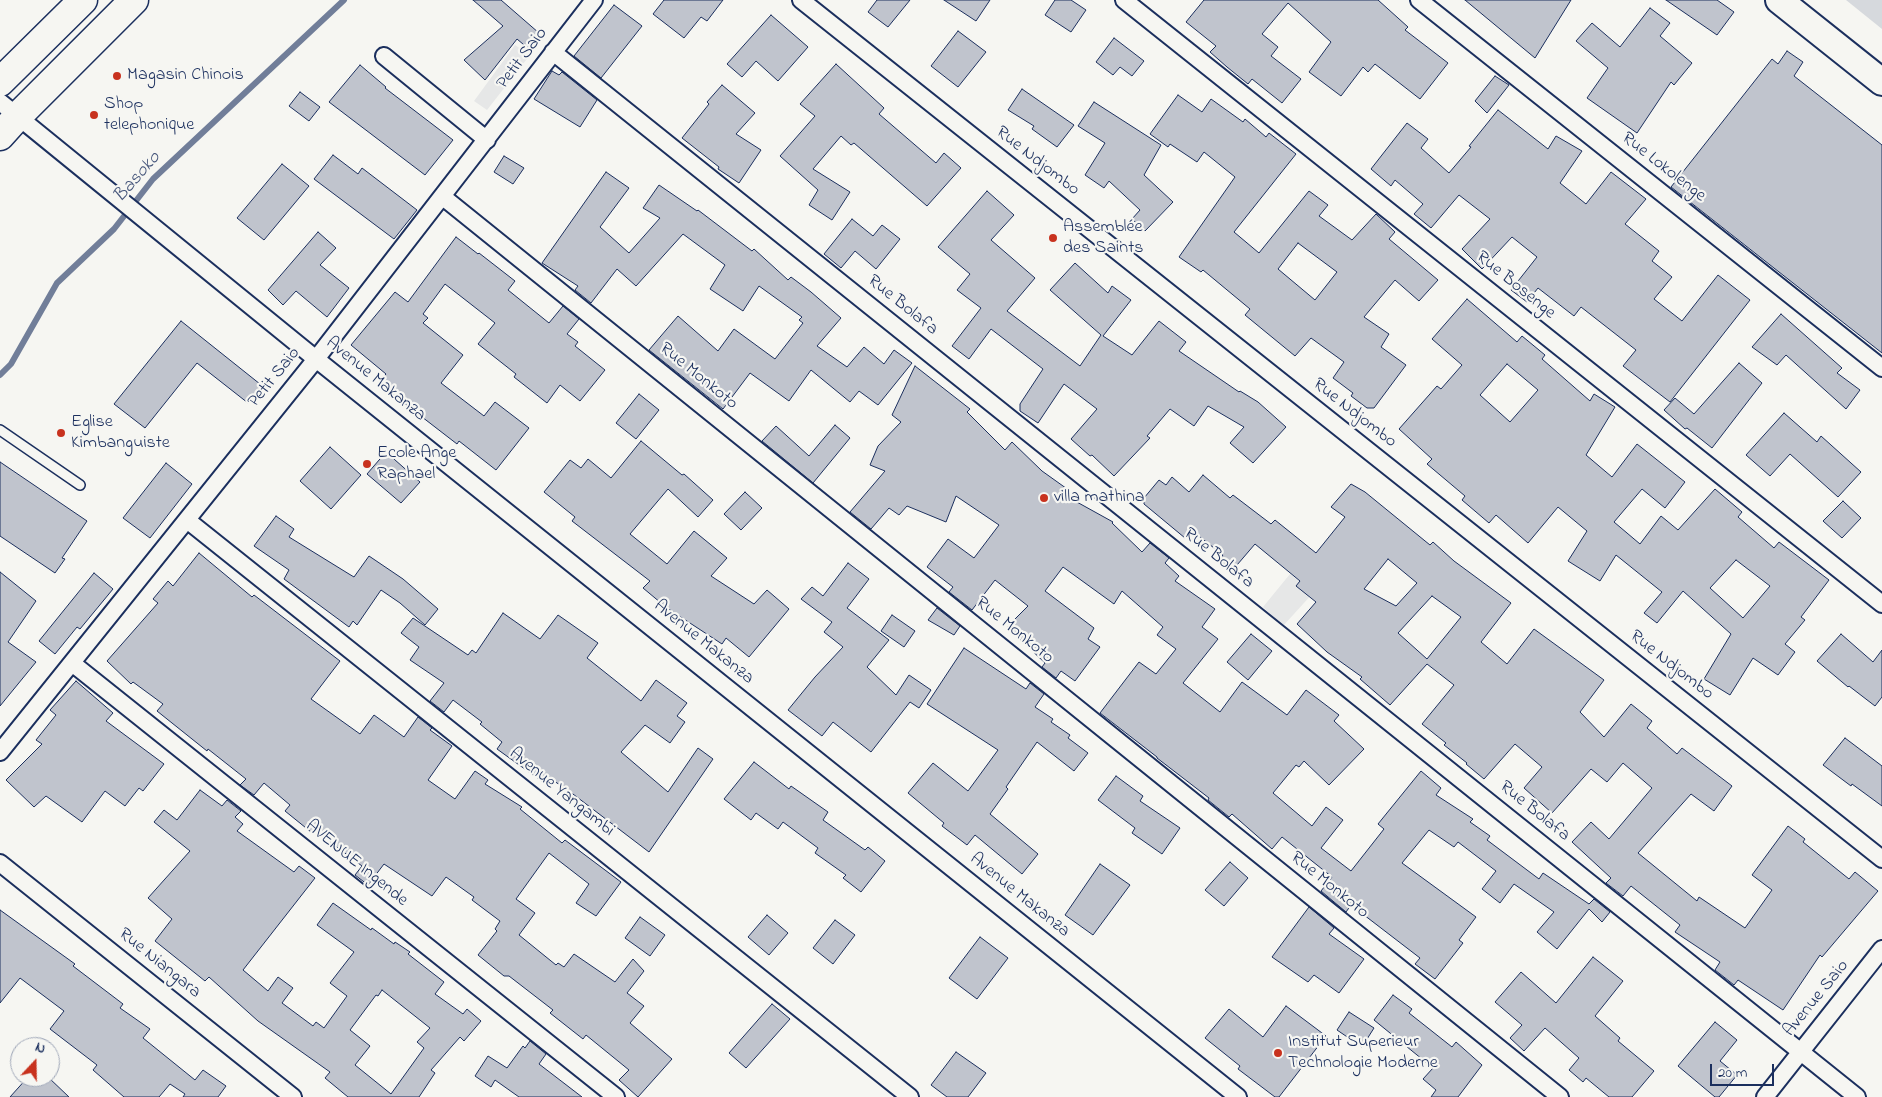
<!DOCTYPE html>
<html>
<head>
<meta charset="utf-8">
<style>
	body { margin:0 }
	#map { position:relative; width:1882px; height:1097px; overflow:hidden; background:#f6f6f2; font-family:"Indie Flower",sans-serif }
	canvas { display:block }
	.north { position:absolute; left:10px; top:1037px; width:50px; height:50px; box-sizing:border-box; background:#f6f6f2; border:1px solid #9ea6b7; border-radius:50%; rotate:21deg; font-size:14px; font-weight:700; line-height:20px; text-align:center; color:#1b2f5e }
	.north::after { content:''; display:block; margin:auto; width:18px; height:22px; background:#c8321e; clip-path:polygon(50% 0,100% 100%,50% 72%,0 100%) }
	.scale { position:absolute; left:1710px; top:1064px; width:64px; height:22px; box-sizing:border-box; border:2px solid #1b2f5e; border-top:0; padding-left:6px; font-size:15px; line-height:18px; white-space:nowrap; color:#1b2f5e; -webkit-text-stroke:4px #f6f6f2; paint-order:stroke }
</style>
</head>
<body>
<div id="map">
<canvas width="1882" height="1097"></canvas>
<div class="north">N</div>
<div class="scale">20 m</div>
</div>
<script>
const context = document.querySelector('canvas').getContext('2d');
context.lineJoin = 'round';
function fill(path, color) { context.fillStyle = color; context.fill(path, 'evenodd'); }
const shape = rows => new Path2D(rows.map(r => 'M' + r).join(''));
function strokePath(path, color, width, dash) { context.strokeStyle = color; context.lineWidth = width; context.lineCap = dash ? 'butt' : 'round'; context.setLineDash(dash || []); context.stroke(path); }
function drawText(font, color, halo, rows, align = 'center') {
  context.font = font + ' "Indie Flower",sans-serif'; context.lineWidth = 4.5; context.setLineDash([]); context.textBaseline = 'middle'; context.strokeStyle = halo; context.fillStyle = color; for (const [text, x, y, turn = 0] of rows) {
    context.save(); context.translate(x, y); context.rotate((+turn || 0) * Math.PI / 180); context.textAlign = isNaN(turn) ? turn : align; if (halo) context.strokeText(text, 0, 0); context.fillText(text, 0, 0); context.restore();
  }
}
fill(shape([
	[515,45,530,55,487,110,474,101],
	[1290,574,1314,592,1283,626,1263,607]
]), '#e6e7e7');
fill(shape([
	[1846,0,1882,0,1882,29]
]), '#d6d9dd');
strokePath(shape([
	[0,375,11,364,57,283,114,229,153,179,344,0]
]), '#717e99', 6);
const building = shape([
	[473,0,501,0,539,33,539,40,530,50,517,39,485,80,464,60,503,26,473,0],
	[664,0,723,0,707,21,701,17,684,38,653,14,664,0],
	[877,0,910,0,888,27,868,12,877,0],
	[944,0,990,0,976,21,944,0],
	[1055,0,1071,0,1086,10,1071,32,1045,15,1055,0],
	[1204,0,1378,0,1408,27,1405,30,1448,63,1420,99,1375,64,1368,72,1363,67,1341,96,1309,72,1331,42,1288,3,1262,34,1278,47,1271,56,1301,79,1282,103,1252,79,1248,84,1227,67,1210,52,1216,46,1186,22,1204,0],
	[1465,0,1571,0,1535,58,1465,0],
	[1666,0,1717,0,1734,12,1717,35,1666,0],
	[614,5,642,26,601,78,574,56,614,5],
	[1650,8,1670,23,1660,36,1692,63,1674,85,1671,82,1637,133,1587,98,1608,68,1576,41,1592,23,1620,47,1650,8],
	[771,15,808,47,778,81,756,61,742,77,727,64,771,15],
	[958,31,986,52,958,87,931,66,958,31],
	[1114,38,1144,61,1132,76,1120,67,1113,75,1096,62,1114,38],
	[1787,51,1803,62,1794,76,1882,145,1882,353,1671,187,1772,59,1778,64,1787,51],
	[836,64,884,108,879,114,936,163,944,153,961,168,927,206,854,143,851,145,841,136,813,169,850,192,832,220,809,205,818,190,780,156,815,116,800,104,836,64],
	[360,65,386,87,385,88,453,140,425,175,329,102,360,65],
	[552,71,559,75,562,72,597,100,580,127,534,99,552,71],
	[1495,76,1509,85,1487,113,1475,101,1495,76],
	[722,85,755,113,736,134,761,150,739,183,718,169,719,167,682,138,709,104,707,102,722,85],
	[1022,89,1074,125,1057,147,1032,129,1034,126,1008,110,1022,89],
	[300,92,320,107,309,121,289,106,300,92],
	[1178,95,1202,112,1211,99,1243,122,1245,119,1266,137,1269,133,1296,154,1234,232,1259,253,1309,191,1328,205,1319,216,1352,240,1376,214,1395,232,1389,239,1438,280,1419,301,1395,280,1364,317,1389,334,1381,347,1406,365,1374,408,1367,408,1351,396,1353,393,1333,378,1344,362,1311,338,1295,356,1245,315,1250,309,1203,270,1201,272,1179,257,1235,177,1204,152,1197,162,1170,144,1168,147,1150,134,1178,95],
	[1298,243,1337,272,1315,300,1278,269,1298,243],
	[1094,102,1161,145,1144,175,1173,202,1145,231,1132,219,1140,210,1109,181,1104,188,1085,175,1105,143,1078,126,1094,102],
	[1498,110,1548,149,1556,136,1582,151,1560,183,1586,204,1611,172,1646,199,1625,224,1659,251,1652,261,1672,277,1654,299,1682,321,1718,275,1750,300,1670,402,1623,366,1636,350,1581,307,1574,316,1538,288,1527,302,1511,290,1537,257,1512,237,1482,269,1462,249,1490,219,1459,195,1431,228,1414,214,1423,204,1395,180,1391,186,1371,169,1407,123,1428,139,1421,148,1449,173,1471,147,1469,146,1498,110],
	[333,155,358,174,362,168,417,210,394,239,314,179,333,155],
	[504,156,524,168,513,184,494,172,504,156],
	[282,164,309,186,264,240,237,218,282,164],
	[606,172,629,188,600,227,629,253,660,218,643,208,659,185,697,211,698,210,752,251,754,249,788,280,791,277,811,292,841,318,817,346,847,367,864,347,884,364,894,350,912,363,878,405,859,391,850,402,811,370,789,401,750,373,723,409,649,350,678,316,718,351,734,329,775,359,803,323,799,320,802,317,759,286,743,311,710,289,725,265,683,234,636,286,617,269,591,303,575,290,578,286,542,263,606,172],
	[987,191,1014,215,991,240,1035,278,1007,311,1080,366,1101,335,1050,290,1075,263,1108,293,1112,286,1131,300,1103,336,1132,355,1159,321,1186,342,1179,351,1239,392,1240,391,1258,402,1286,427,1253,463,1230,443,1244,427,1208,406,1194,426,1170,409,1147,436,1150,438,1114,476,1092,455,1090,456,1071,439,1097,409,1064,384,1038,423,1020,411,1020,404,1043,369,991,329,969,359,952,346,981,308,957,290,970,274,938,247,987,191],
	[852,219,873,236,882,225,900,239,876,269,855,251,841,268,824,254,852,219],
	[318,232,336,248,320,265,349,288,327,317,296,291,283,305,268,290,318,232],
	[456,237,478,254,479,253,515,281,508,290,549,323,563,306,579,319,567,334,578,342,575,346,605,370,580,401,560,385,547,403,514,377,516,374,478,344,495,323,445,284,423,314,428,318,423,323,463,355,441,383,484,416,495,402,529,428,496,470,459,441,457,444,378,383,386,374,351,345,395,292,408,302,456,237],
	[1467,299,1517,342,1522,336,1545,355,1542,359,1590,401,1594,394,1615,407,1586,455,1612,477,1637,444,1685,482,1665,508,1642,489,1614,522,1640,544,1661,516,1678,530,1715,489,1742,512,1738,517,1774,548,1779,542,1829,580,1801,617,1805,620,1785,644,1795,652,1778,675,1753,658,1730,695,1704,679,1731,634,1683,591,1657,623,1644,613,1662,592,1616,555,1600,581,1568,561,1587,531,1558,507,1528,543,1496,515,1489,523,1462,500,1465,496,1427,464,1432,459,1399,429,1437,386,1441,389,1462,365,1432,339,1467,299],
	[1507,364,1538,390,1510,422,1480,395,1507,364],
	[1736,560,1770,586,1743,618,1710,588,1736,560],
	[1781,314,1842,368,1837,373,1860,390,1846,409,1786,355,1777,365,1752,347,1781,314],
	[181,321,265,388,248,403,197,363,145,428,114,404,181,321],
	[1739,363,1762,383,1712,448,1687,428,1685,429,1664,410,1675,398,1694,414,1739,363],
	[915,366,970,409,967,412,1005,450,1012,442,1042,471,1070,491,1066,496,1113,522,1112,523,1142,552,1150,543,1169,558,1165,563,1179,576,1175,581,1215,609,1202,627,1218,639,1183,683,1220,712,1242,682,1287,715,1306,690,1339,715,1334,721,1364,749,1329,785,1304,761,1299,767,1296,765,1273,793,1312,826,1326,807,1343,820,1321,848,1351,871,1384,829,1378,824,1421,771,1441,788,1436,795,1473,819,1470,822,1490,836,1487,840,1539,879,1543,873,1589,904,1594,899,1610,912,1602,922,1589,909,1557,949,1537,932,1554,912,1514,884,1500,903,1482,889,1496,871,1458,842,1454,847,1429,830,1402,863,1476,917,1459,940,1463,943,1435,979,1415,964,1420,958,1351,905,1346,912,1321,891,1332,877,1282,837,1272,849,1232,814,1229,817,1208,800,1209,798,1157,758,1157,757,1100,713,1139,662,1156,674,1176,649,1157,635,1163,627,1122,591,1114,604,1063,567,1045,591,1094,628,1088,639,1100,647,1075,681,1061,671,1056,678,1042,667,1045,663,1007,627,1028,606,995,580,972,610,949,592,953,587,927,567,948,539,974,558,999,525,956,496,946,522,907,506,899,515,889,508,871,529,850,512,885,471,870,465,878,446,901,422,892,415,915,366],
	[639,394,659,410,636,439,616,423,639,394],
	[1784,413,1817,442,1821,436,1861,472,1838,497,1790,454,1770,476,1746,455,1784,413],
	[835,425,850,438,813,483,762,441,776,426,809,456,835,425],
	[641,441,682,475,684,474,713,500,698,517,668,489,630,534,667,564,694,531,727,558,711,576,754,604,767,590,789,609,749,657,726,638,722,644,667,608,643,588,650,581,572,521,575,517,544,492,570,460,581,468,588,459,611,478,641,441],
	[330,447,361,475,331,509,300,481,330,447],
	[386,452,420,482,401,503,367,474,386,452],
	[0,462,87,521,62,558,65,559,55,573,0,536,0,462],
	[166,463,192,484,150,538,123,518,166,463],
	[1203,475,1230,498,1233,495,1271,524,1275,520,1316,553,1345,517,1331,507,1351,484,1365,492,1430,545,1433,542,1454,561,1511,603,1481,642,1507,664,1534,629,1604,680,1580,712,1604,737,1631,704,1652,721,1647,728,1677,754,1682,748,1732,786,1714,811,1691,794,1638,853,1697,901,1699,897,1745,928,1772,890,1752,875,1788,826,1805,839,1803,842,1849,879,1855,872,1878,891,1822,957,1820,955,1783,1010,1738,980,1734,985,1715,970,1720,962,1675,932,1680,925,1631,886,1623,896,1606,883,1611,878,1572,842,1591,822,1609,839,1652,788,1623,763,1607,782,1591,769,1552,813,1524,788,1542,767,1515,744,1484,779,1466,764,1467,763,1444,745,1446,743,1422,724,1454,685,1427,664,1390,705,1360,679,1362,677,1327,652,1297,624,1316,602,1296,586,1300,581,1255,544,1231,572,1218,561,1223,555,1191,530,1185,538,1144,504,1144,498,1159,480,1166,485,1172,477,1189,492,1203,475],
	[1388,559,1417,583,1396,606,1364,589,1388,559],
	[1432,596,1461,617,1427,659,1398,633,1432,596],
	[745,492,762,508,741,530,724,514,745,492],
	[1843,501,1861,518,1842,538,1823,521,1843,501],
	[276,516,294,529,289,537,349,574,354,577,369,556,403,579,438,609,425,625,400,603,381,590,357,625,353,621,349,627,284,579,289,570,254,546,276,516],
	[199,553,252,597,254,595,340,661,311,699,360,734,374,715,404,737,418,717,432,728,430,730,452,746,428,780,455,799,475,771,488,780,485,784,522,807,520,809,562,843,565,840,621,882,596,916,576,903,589,884,549,853,516,899,535,913,519,935,556,965,558,963,564,967,574,954,615,982,633,959,644,971,627,993,644,1006,630,1023,672,1059,638,1097,619,1080,629,1070,586,1035,583,1039,550,1013,553,1010,509,976,504,976,478,955,497,931,495,929,500,921,472,900,474,897,446,877,432,896,384,864,368,885,355,875,362,866,313,829,311,832,285,811,290,805,264,783,254,795,240,785,246,779,208,749,207,751,157,711,163,704,133,682,131,684,107,661,158,603,153,599,168,581,173,586,199,553],
	[848,563,869,579,847,608,889,640,867,667,896,695,909,675,931,690,919,708,910,702,871,752,833,722,822,736,788,710,815,677,843,647,824,632,832,622,801,599,812,587,823,596,848,563],
	[0,572,36,601,8,642,36,662,0,706,0,572],
	[94,573,113,589,80,629,77,627,55,654,39,641,94,573],
	[937,608,960,626,954,635,928,620,937,608],
	[503,613,540,639,558,615,598,643,587,658,641,701,656,680,687,703,677,716,685,722,670,743,645,725,621,752,668,792,698,748,713,759,649,852,569,791,551,779,547,785,497,749,502,742,480,724,482,722,453,700,444,712,430,701,444,683,410,660,419,647,401,633,413,618,468,655,472,650,476,653,503,613],
	[892,615,915,631,904,647,881,631,892,615],
	[1251,634,1272,651,1248,680,1227,662,1251,634],
	[1841,634,1873,662,1882,650,1882,697,1875,706,1849,686,1848,687,1817,661,1841,634],
	[964,648,1026,689,1030,683,1044,694,1035,707,1053,719,1051,722,1070,735,1068,738,1088,753,1074,771,1037,742,1006,787,1008,789,990,814,1038,854,1022,874,975,835,967,845,942,826,944,823,908,793,933,763,968,791,998,750,927,704,964,648],
	[76,681,113,713,106,721,164,764,143,791,139,788,125,806,105,791,82,822,46,796,34,807,6,780,42,744,36,740,56,715,50,710,76,681],
	[1845,738,1882,766,1882,806,1852,784,1851,786,1823,765,1845,738],
	[754,762,789,789,791,786,828,812,823,820,865,850,868,847,885,861,861,892,843,878,846,875,815,853,818,848,783,822,778,829,756,813,751,820,724,799,754,762],
	[1116,776,1143,796,1140,801,1180,828,1162,854,1132,833,1135,828,1098,800,1116,776],
	[200,790,222,806,227,800,241,811,235,817,243,824,237,831,294,872,299,866,315,878,243,970,268,991,278,977,293,988,282,1003,313,1026,316,1022,324,1028,347,996,330,983,354,952,317,925,333,903,371,930,372,928,394,944,395,942,410,952,408,954,444,982,435,994,463,1014,467,1009,481,1021,464,1041,460,1037,431,1070,435,1073,419,1097,348,1097,325,1078,330,1072,258,1021,209,977,205,981,155,941,172,919,148,898,190,851,154,822,164,810,177,820,200,790],
	[382,990,430,1028,417,1042,424,1048,391,1094,355,1065,370,1046,350,1030,376,995,378,996,382,990],
	[1230,862,1248,878,1224,906,1205,890,1230,862],
	[1100,864,1130,885,1093,935,1065,915,1100,864],
	[1309,907,1334,928,1329,934,1364,959,1339,993,1314,975,1308,982,1272,957,1309,907],
	[0,910,75,964,73,966,123,1004,120,1008,150,1029,143,1038,195,1080,203,1070,226,1086,218,1097,183,1097,185,1094,170,1084,159,1097,124,1097,93,1070,97,1065,50,1029,64,1011,20,978,0,1003,0,910],
	[767,915,788,933,769,955,748,937,767,915],
	[640,917,665,935,650,956,625,938,640,917],
	[835,920,855,935,833,964,813,948,835,920],
	[980,937,1008,958,977,999,949,978,980,937],
	[1593,957,1623,981,1595,1016,1620,1038,1618,1041,1654,1071,1632,1097,1609,1097,1586,1078,1583,1082,1569,1070,1579,1058,1545,1028,1524,1051,1510,1038,1522,1025,1495,1002,1521,972,1556,1003,1593,957],
	[1393,995,1412,1009,1409,1013,1452,1047,1456,1042,1482,1065,1458,1097,1431,1097,1436,1090,1423,1079,1433,1068,1374,1020,1393,995],
	[772,1004,790,1019,746,1068,729,1053,772,1004],
	[1286,1006,1326,1036,1279,1097,1275,1097,1238,1069,1240,1066,1205,1038,1229,1009,1263,1037,1286,1006],
	[1349,1012,1374,1028,1362,1047,1337,1030,1349,1012],
	[1715,1022,1737,1040,1720,1061,1737,1075,1719,1097,1715,1097,1678,1066,1715,1022],
	[530,1041,546,1054,539,1064,582,1097,519,1097,495,1080,491,1087,475,1076,488,1056,507,1068,523,1046,525,1048,530,1041],
	[956,1052,986,1073,968,1097,947,1097,931,1085,956,1052],
	[28,1077,48,1077,69,1097,10,1097,28,1077]
]);
fill(building, '#c0c4cd');
strokePath(building, '#1b2f5e', 1);
const lane = shape([
	[0,430,80,485]
]);
const street = shape([
	[801,0,1882,859],
	[1124,0,1882,604],
	[1419,0,1882,368],
	[553,52,1857,1097],
	[384,56,487,140],
	[0,102,316,359,1238,1097],
	[443,197,1560,1097],
	[187,520,910,1097],
	[72,663,616,1097],
	[0,752,316,359,594,0],
	[0,863,293,1097],
	[1765,1097,1882,949]
]);
const primary = shape([
	[1779,0,1882,82]
]);
const highway = shape([
	[0,82,83,0],
	[0,136,18,116,134,0]
]);
strokePath(lane, '#1b2f5e', 12);
strokePath(street, '#1b2f5e', 20);
strokePath(primary, '#1b2f5e', 30);
strokePath(highway, '#1b2f5e', 31);
strokePath(lane, '#f6f6f2', 9);
strokePath(street, '#f6f6f2', 16);
strokePath(primary, '#f6f6f2', 26);
strokePath(highway, '#f6f6f2', 28);
for (const [x, y, r, color] of [
	[117,76,5,"#c8321e"],
	[94,115,5,"#c8321e"],
	[1053,238,5,"#c8321e"],
	[61,433,5,"#c8321e"],
	[367,464,5,"#c8321e"],
	[1044,498,5,"#c8321e"],
	[1278,1053,5,"#c8321e"]
]) { const dot = new Path2D(); dot.arc(x, y, r, 0, 2 * Math.PI); context.fillStyle = color; context.fill(dot); strokePath(dot, '#f6f6f2', 2); }
drawText('18px', '#1b2f5e', '#f6f6f2', [
	["Petit Saio",523,59,-53],
	["Rue Ndjombo",1037,162,38],
	["Rue Lokolenge",1663,168,38],
	["Rue Bosenge",1515,286,39],
	["Rue Bolafa",902,306,39],
	["Rue Monkoto",698,377,39],
	["Petit Saio",275,378,-51],
	["Avenue Makanza",375,380,39],
	["Rue Ndjombo",1354,414,38],
	["Rue Bolafa",1218,559,39],
	["Rue Monkoto",1014,631,39],
	["Avenue Makanza",703,643,39],
	["Rue Ndjombo",1671,666,38],
	["Avenue Yangambi",561,793,39],
	["Rue Bolafa",1534,812,39],
	["AVENUE Ingende",356,864,39],
	["Rue Monkoto",1329,886,39],
	["Avenue Makanza",1019,896,39],
	["Rue Niangara",159,964,39],
	["Avenue Saio",1817,999,-51]
]);
drawText('18px', '#1b2f5e', '#f6f6f2', [
	["Magasin Chinois",127,76],
	["Shop",104,105],
	["telephonique",104,126],
	["Assemblée",1063,228],
	["des Saints",1063,249],
	["Eglise",71,423],
	["Kimbanguiste",71,444],
	["Ecole Ange",377,454],
	["Raphael",377,475],
	["villa mathina",1054,498],
	["Institut Superieur",1288,1043],
	["Technologie Moderne",1288,1064]
], 'left');
drawText('italic 19px', '#46567b', '#f6f6f2', [
	["Basoko",138,178,-49]
]);
</script>
</body>
</html>
